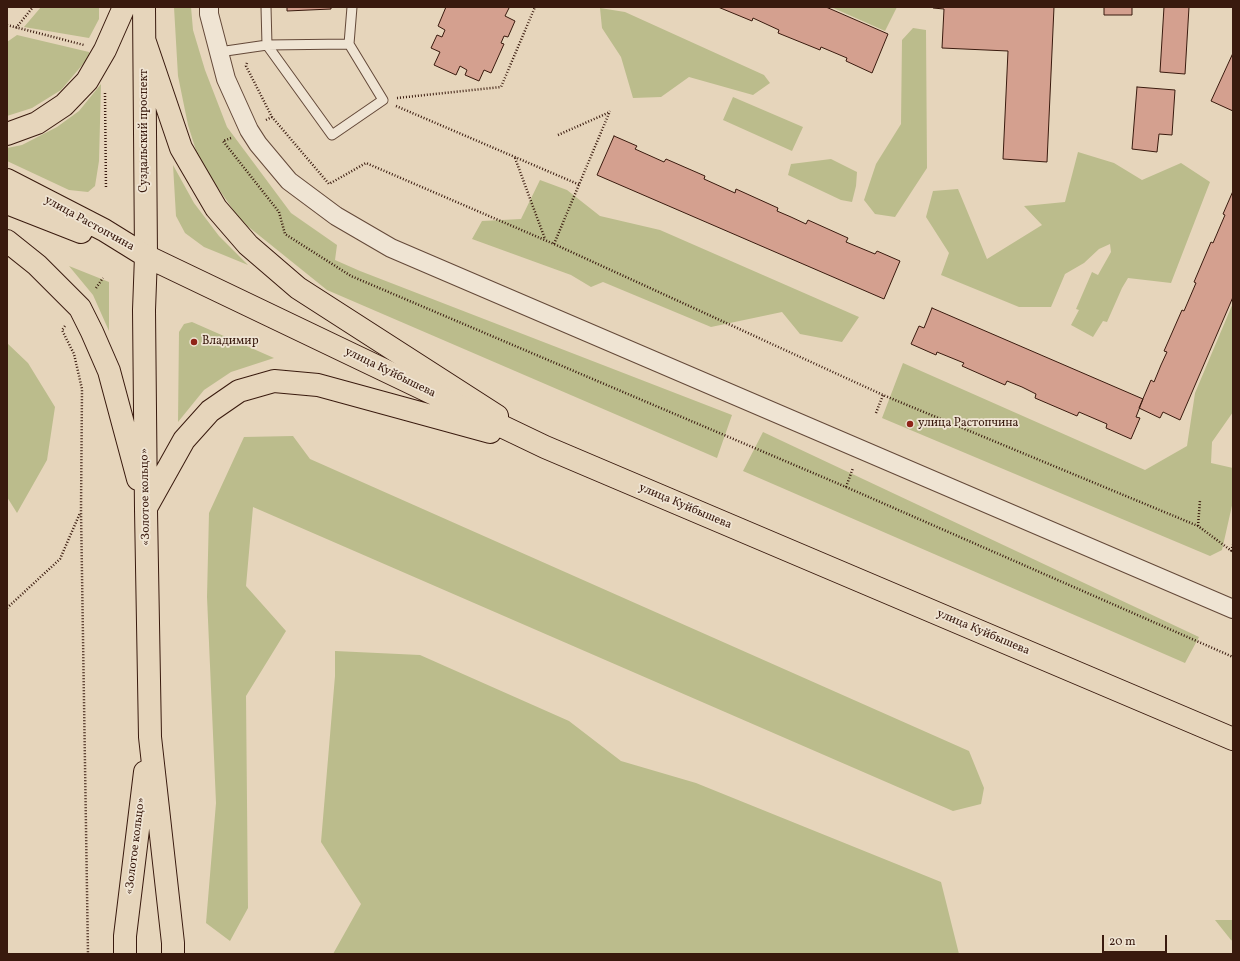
<!DOCTYPE html>
<html>
<head>
<meta charset="utf-8">
<style>
	body { margin:0 }
	#map { position:relative; width:1240px; height:961px; overflow:hidden; background:#e6d5bb; font-family:Vollkorn,serif }
	canvas { display:block }
	.frame { position:absolute; inset:0; border:8px solid #391a0e; pointer-events:none }
	.scale { position:absolute; left:1102px; top:935px; width:65px; height:18px; box-sizing:border-box; border:2px solid #391a0e; border-top:0; padding-left:5px; font-size:12px; line-height:14px; white-space:nowrap; color:#391a0e; -webkit-text-stroke:3px #efe4d3; paint-order:stroke }
</style>
</head>
<body>
<div id="map">
<canvas width="1240" height="961"></canvas>
<div class="frame"></div>
<div class="scale">20 m</div>
</div>
<script>
const context = document.querySelector('canvas').getContext('2d');
context.lineJoin = 'round';
function fill(path, color) { context.fillStyle = color; context.fill(path, 'evenodd'); }
const shape = rows => new Path2D(rows.map(r => 'M' + r).join(''));
function strokePath(path, color, width, dash) { context.strokeStyle = color; context.lineWidth = width; context.lineCap = dash ? 'butt' : 'round'; context.setLineDash(dash || []); context.stroke(path); }
function drawText(font, color, halo, rows, align = 'center') {
  context.font = font + ' Vollkorn,serif'; context.lineWidth = 3.5; context.setLineDash([]); context.textBaseline = 'middle'; context.strokeStyle = halo; context.fillStyle = color; for (const [text, x, y, turn = 0] of rows) {
    context.save(); context.translate(x, y); context.rotate((+turn || 0) * Math.PI / 180); context.textAlign = isNaN(turn) ? turn : align; if (halo) context.strokeText(text, 0, 0); context.fillText(text, 0, 0); context.restore();
  }
}
fill(shape([
	[41,7,99,7,99,19,89,38,24,27],
	[174,7,191,7,193,30,205,70,227,127,291,213,337,245,335,260,360,271,732,415,717,458,327,290,240,220,199,160,188,125,178,76],
	[831,7,897,7,885,31],
	[600,8,625,12,764,75,770,83,753,95,689,77,661,97,633,98,621,57,602,28],
	[913,28,926,30,927,168,895,217,875,214,864,200,876,164,901,124,902,40],
	[17,35,89,52,89,57,61,90,32,108,7,116,7,42],
	[101,84,99,161,95,186,88,192,69,190,7,161,7,148,22,145,57,127,79,111],
	[733,97,803,127,792,151,723,120],
	[1078,152,1114,163,1142,180,1181,163,1210,182,1171,283,1128,278,1122,288,1107,322,1103,321,1093,337,1071,325,1079,310,1076,309,1092,272,1098,275,1111,252,1110,244,1099,249,1084,263,1065,274,1051,307,1019,307,941,275,949,253,926,217,933,191,958,189,987,259,1042,225,1024,206,1065,202],
	[831,159,857,172,856,186,852,202,841,200,788,175,791,164],
	[173,165,194,203,219,236,248,265,204,247,185,233,176,216],
	[540,180,567,190,600,216,660,230,859,317,842,342,800,334,782,312,711,327,603,282,591,287,571,275,472,239,482,221,521,219],
	[69,266,109,282,109,331,93,295],
	[1233,303,1233,412,1212,442,1211,463,1233,468,1233,501,1222,550,1210,556,882,418,903,363,1145,470,1187,446,1195,393],
	[192,322,274,358,231,372,204,390,178,422,179,332,184,324],
	[7,343,28,363,55,407,47,460,17,513,7,497],
	[763,432,1199,637,1185,663,743,471],
	[293,436,310,459,969,751,984,788,981,804,953,811,253,507,246,586,286,631,246,696,248,908,230,941,206,923,216,803,207,597,209,513,244,437],
	[335,651,420,655,569,721,621,761,696,783,941,882,959,954,333,954,361,904,321,842,335,676],
	[1215,920,1233,920,1233,941,1231,940]
]), '#bbbc8c');
const building = shape([
	[287,7,331,7,331,9,287,11,287,7],
	[446,7,508,7,509,8,505,16,515,21,508,37,504,36,501,43,504,44,491,73,484,70,479,81,465,75,467,70,460,66,456,75,434,65,440,52,431,48,437,35,442,37,445,30,438,26,446,7],
	[718,7,826,7,888,34,872,73,846,61,847,58,821,47,820,50,778,33,779,30,753,18,752,21,718,7],
	[933,7,1054,7,1047,162,1003,159,1008,51,942,48,944,9,933,8,933,7],
	[1104,7,1132,7,1132,15,1104,15,1104,7],
	[1164,7,1189,7,1185,74,1160,72,1164,7],
	[1233,53,1233,111,1211,101,1233,53],
	[1137,87,1175,90,1172,135,1159,134,1157,152,1132,149,1137,87],
	[614,136,637,146,635,149,664,162,666,159,705,176,704,179,735,193,736,189,778,208,777,211,791,217,806,224,808,220,848,238,846,242,875,254,877,251,900,261,884,299,597,175,614,136],
	[1233,191,1233,297,1180,420,1163,412,1160,418,1139,408,1151,380,1154,382,1161,365,1167,352,1164,351,1182,310,1184,311,1196,283,1194,282,1211,242,1213,243,1225,215,1223,214,1233,191],
	[932,308,1143,399,1136,417,1140,418,1131,439,1106,428,1107,424,1079,412,1077,416,1035,398,1036,394,1022,387,1007,381,1005,385,962,366,964,363,937,352,936,355,911,344,919,326,924,328,932,308]
]);
fill(building, '#d4a08f');
strokePath(building, '#391a0e', 1);
const lane = shape([
	[266,7,267,45,332,135,383,100,349,44,352,7],
	[219,52,267,45,349,44]
]);
const street = shape([
	[209,7,209,14,226,79,249,130,258,144,289,181,336,216,391,248,1233,609]
]);
const primary = shape([
	[144,7,146,256],
	[145,42,181,148,216,208,248,245,298,288,497,416],
	[7,134,37,123,64,105,87,81,105,50,124,7]
]);
const highway = shape([
	[7,180,104,230,146,256,545,447,1233,739],
	[7,203,81,232],
	[7,241,37,265,80,308,92,332,109,371,138,479],
	[146,256,144,310,146,510,150,737,173,943,173,954],
	[146,508,184,440,210,411,239,391,274,381,318,385,490,432],
	[125,954,125,936,145,772]
]);
strokePath(lane, '#644939', 11);
strokePath(street, '#644939', 20);
strokePath(primary, '#391a0e', 24);
strokePath(highway, '#391a0e', 24);
strokePath(shape([
	[7,25,84,45],
	[16,28,33,7],
	[247,63,246,66,272,117,329,184,366,163,554,244,883,395,1198,526,1233,552],
	[105,93,106,189],
	[397,98,501,87,535,7],
	[396,106,580,185],
	[266,120,272,117],
	[558,135,610,112],
	[231,138,223,141,279,212,285,234,351,276,846,487,1233,657],
	[515,158,545,239],
	[554,244,610,111],
	[96,288,103,278],
	[65,326,62,330,74,354,82,389,81,511,88,954],
	[876,413,883,395],
	[846,487,853,468],
	[1198,526,1200,500],
	[1231,551,1233,545],
	[7,608,60,559,80,513]
]), '#391a0e', 2.5, [1, 2]);
strokePath(lane, '#efe4d3', 9);
strokePath(street, '#efe4d3', 18);
strokePath(primary, '#e6d5bb', 22);
strokePath(highway, '#e6d5bb', 22);
for (const [x, y, r, color] of [
	[194,342,4,"#8f2418"],
	[910,424,4,"#8f2418"]
]) { const dot = new Path2D(); dot.arc(x, y, r, 0, 2 * Math.PI); context.fillStyle = color; context.fill(dot); strokePath(dot, '#efe4d3', 1.5); }
drawText('12px', '#391a0e', '#efe4d3', [
	["Суздальский проспект",145,131,-90],
	["улица Растопчина",89,224,29],
	["улица Куйбышева",390,373,26],
	["«Золотое кольцо»",146,497,-91],
	["улица Куйбышева",685,507,23],
	["улица Куйбышева",983,633,23],
	["«Золотое кольцо»",136,846,-83]
]);
drawText('12px', '#391a0e', '#efe4d3', [
	["Владимир",202,342],
	["улица Растопчина",918,424]
], 'left');
</script>
</body>
</html>
